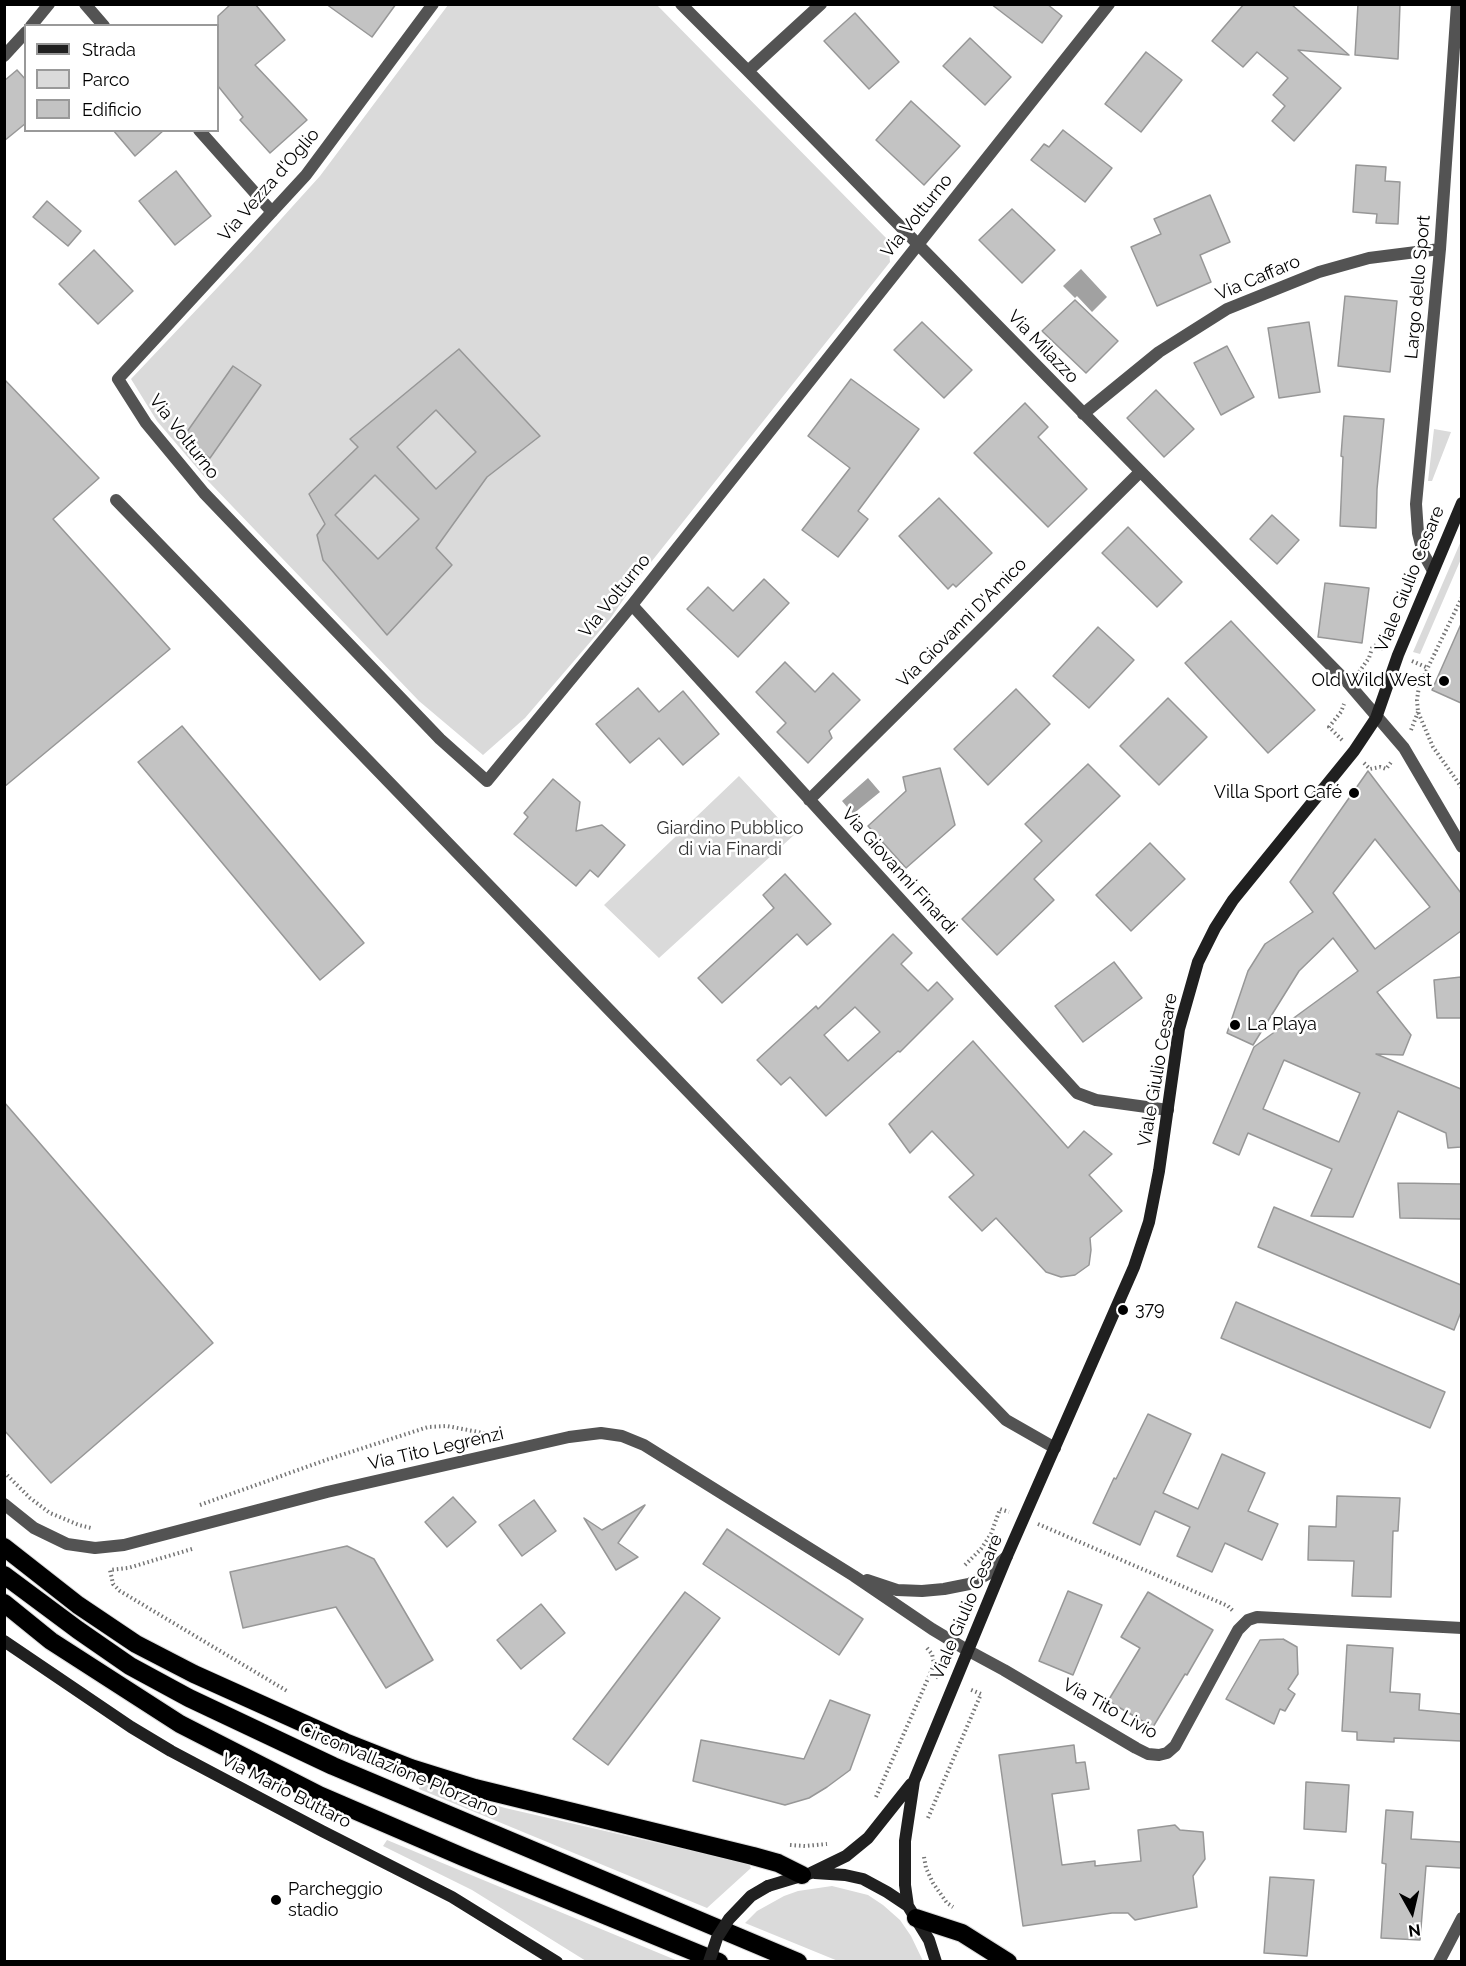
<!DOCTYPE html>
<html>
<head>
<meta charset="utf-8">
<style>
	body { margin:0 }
	#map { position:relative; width:1466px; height:1966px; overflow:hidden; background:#fff; font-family:Raleway,sans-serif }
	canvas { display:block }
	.frame { position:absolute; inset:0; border:6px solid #000; pointer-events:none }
	.legend { position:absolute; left:24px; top:24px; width:195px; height:108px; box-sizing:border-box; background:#fff; border:2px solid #999; margin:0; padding:8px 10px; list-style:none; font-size:18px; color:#000 }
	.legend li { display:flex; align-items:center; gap:12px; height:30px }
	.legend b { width:30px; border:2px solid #999 }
	.north { position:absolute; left:1382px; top:1882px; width:60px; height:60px; -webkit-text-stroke:4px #fff; paint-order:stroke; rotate:172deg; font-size:16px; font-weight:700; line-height:24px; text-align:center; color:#000 }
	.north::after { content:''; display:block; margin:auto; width:21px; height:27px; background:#000; clip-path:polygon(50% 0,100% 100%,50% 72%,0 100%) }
</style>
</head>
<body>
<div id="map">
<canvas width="1466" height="1966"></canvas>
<div class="frame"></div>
<ul class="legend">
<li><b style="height:8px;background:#202020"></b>Strada</li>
<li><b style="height:16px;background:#dadada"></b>Parco</li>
<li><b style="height:16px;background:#c3c3c3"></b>Edificio</li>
</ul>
<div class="north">N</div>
</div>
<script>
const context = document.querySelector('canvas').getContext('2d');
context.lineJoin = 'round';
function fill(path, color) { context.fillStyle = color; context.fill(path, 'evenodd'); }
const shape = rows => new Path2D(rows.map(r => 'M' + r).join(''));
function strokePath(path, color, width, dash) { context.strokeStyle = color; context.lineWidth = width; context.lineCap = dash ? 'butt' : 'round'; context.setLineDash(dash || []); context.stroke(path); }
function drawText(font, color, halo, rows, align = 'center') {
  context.font = font + ' Raleway,sans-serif'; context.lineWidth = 5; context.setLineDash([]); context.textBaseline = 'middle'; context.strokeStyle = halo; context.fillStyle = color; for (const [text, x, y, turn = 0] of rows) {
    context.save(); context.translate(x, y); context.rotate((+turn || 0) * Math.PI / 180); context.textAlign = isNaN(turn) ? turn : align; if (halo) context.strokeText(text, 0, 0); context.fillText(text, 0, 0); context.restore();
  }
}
fill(shape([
	[448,5,657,5,888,240,890,262,636,581,610,619,525,718,483,755,419,701,209,482,157,421,131,379,253,250,320,176],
	[1434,429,1451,432,1432,481,1428,481],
	[1461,541,1461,559,1420,654,1413,652],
	[739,776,794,835,659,958,604,905],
	[420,1783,505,1808,749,1864,751,1868,707,1908,419,1789],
	[387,1840,678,1961,586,1961,472,1890,383,1846],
	[832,1886,868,1895,883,1905,900,1920,911,1936,923,1961,838,1961,745,1923,757,1911,784,1896,798,1891]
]), '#dadada');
fill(shape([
	[1081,269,1107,297,1092,312,1077,296,1075,298,1063,286],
	[868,778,880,792,853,814,842,801]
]), '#a1a1a1');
const building = shape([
	[231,4,255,4,285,40,255,65,307,120,270,153,240,120,243,117,218,86,218,16,231,4],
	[326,4,396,4,372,37,326,4],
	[991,4,1047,4,1062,16,1042,43,991,4],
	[1244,4,1291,4,1349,55,1298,50,1341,88,1294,141,1272,121,1285,106,1273,95,1288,78,1257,52,1243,67,1212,41,1244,4],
	[1358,4,1400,4,1398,59,1355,55,1358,4],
	[855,13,899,62,869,89,824,41,855,13],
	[970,38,1011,77,985,105,943,66,970,38],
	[1146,52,1182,80,1141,132,1105,104,1146,52],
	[17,70,26,80,26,123,4,141,4,81,17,70],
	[911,101,960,146,924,185,876,140,911,101],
	[113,130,164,130,135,156,113,130],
	[1063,130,1112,168,1085,202,1031,160,1044,144,1049,147,1063,130],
	[1356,165,1386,167,1385,181,1400,182,1398,224,1376,223,1377,214,1353,212,1356,165],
	[176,171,211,216,175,245,139,201,176,171],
	[1210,195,1230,242,1200,255,1211,282,1157,306,1131,247,1161,234,1154,219,1210,195],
	[47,201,81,231,68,246,33,217,47,201],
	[1012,209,1055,250,1022,283,979,240,1012,209],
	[94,250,133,291,98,324,59,284,94,250],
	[1345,296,1397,301,1390,372,1338,366,1345,296],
	[1075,300,1118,341,1086,373,1042,331,1075,300],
	[922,322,972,370,944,398,894,350,922,322],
	[1309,322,1320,392,1279,398,1268,328,1309,322],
	[1227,346,1254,397,1221,415,1194,363,1227,346],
	[459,349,540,436,487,477,436,548,452,565,387,635,323,560,317,535,325,524,309,494,358,447,350,439,459,349],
	[436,410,476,452,436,489,397,447,436,410],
	[375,475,419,519,378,559,335,515,375,475],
	[233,366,261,385,210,458,182,439,233,366],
	[4,379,99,478,53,519,170,649,4,787,4,379],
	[851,379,919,429,858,511,868,519,838,557,802,530,850,468,808,436,851,379],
	[1156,390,1194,429,1164,457,1127,418,1156,390],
	[1025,403,1048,427,1038,437,1087,489,1048,527,974,453,1025,403],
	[1344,416,1384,419,1377,489,1376,528,1340,526,1343,457,1341,456,1344,416],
	[939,498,992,553,956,587,953,584,948,589,899,536,939,498],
	[1272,515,1299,540,1277,564,1250,539,1272,515],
	[1128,527,1182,582,1157,607,1102,553,1128,527],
	[764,579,789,603,738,657,687,609,708,587,733,611,764,579],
	[1325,583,1369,588,1362,643,1318,637,1325,583],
	[1231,621,1315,710,1268,753,1185,663,1231,621],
	[1461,624,1461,703,1432,690,1461,624],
	[1098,627,1134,660,1089,708,1053,676,1098,627],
	[785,662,815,692,833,673,860,700,829,731,832,738,808,763,777,732,786,723,756,692,785,662],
	[638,688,659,712,683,691,719,734,683,765,659,738,630,763,596,724,638,688],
	[1016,689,1050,724,988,785,954,749,1016,689],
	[1168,698,1207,737,1159,785,1120,746,1168,698],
	[182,726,364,943,320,980,138,762,182,726],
	[1088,764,1120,796,1034,879,1054,900,997,955,962,919,1042,841,1025,824,1088,764],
	[940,768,955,825,906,868,868,826,906,791,903,777,940,768],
	[1368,771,1461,893,1461,931,1377,992,1411,1035,1403,1055,1376,1054,1461,1089,1461,1147,1448,1148,1446,1133,1398,1111,1353,1217,1311,1216,1332,1169,1248,1133,1239,1155,1213,1143,1254,1047,1358,971,1333,938,1299,971,1253,1045,1227,1033,1248,971,1265,944,1313,912,1290,882,1368,771],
	[1375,839,1430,907,1375,949,1333,893,1375,839],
	[1284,1060,1360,1093,1339,1142,1263,1109,1284,1060],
	[553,779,580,802,576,831,602,825,625,845,598,877,590,870,576,886,514,834,528,817,524,813,553,779],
	[1150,843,1185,879,1131,931,1096,895,1150,843],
	[785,874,831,924,807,945,797,934,722,1003,698,978,774,908,763,895,785,874],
	[893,934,912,953,901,964,928,991,937,982,953,999,900,1052,898,1051,826,1116,790,1077,781,1085,757,1060,816,1006,818,1009,893,934],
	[855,1007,880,1032,848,1061,824,1035,855,1007],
	[1114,962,1142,998,1083,1042,1055,1006,1114,962],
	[1461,977,1461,1018,1437,1018,1434,980,1461,977],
	[973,1041,1068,1148,1084,1131,1112,1154,1089,1175,1122,1211,1090,1238,1091,1250,1089,1265,1075,1275,1061,1277,1046,1272,996,1218,982,1231,949,1197,974,1175,932,1131,910,1153,889,1124,973,1041],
	[4,1102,213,1343,51,1483,4,1430,4,1102],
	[1398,1183,1461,1184,1461,1219,1400,1218,1398,1183],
	[1274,1207,1461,1285,1461,1312,1454,1330,1258,1247,1274,1207],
	[1236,1302,1445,1392,1430,1428,1221,1338,1236,1302],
	[1148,1414,1191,1434,1163,1493,1198,1509,1222,1454,1265,1473,1248,1511,1278,1524,1262,1560,1225,1543,1212,1572,1177,1556,1190,1527,1155,1511,1140,1545,1093,1523,1114,1478,1116,1479,1148,1414],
	[1337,1496,1400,1498,1398,1531,1393,1531,1391,1597,1352,1596,1354,1561,1308,1560,1309,1526,1336,1527,1337,1496],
	[453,1497,476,1522,447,1547,425,1522,453,1497],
	[534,1500,556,1531,522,1556,499,1525,534,1500],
	[645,1505,618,1543,638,1557,616,1570,584,1518,602,1530,645,1505],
	[727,1529,863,1619,839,1655,703,1564,727,1529],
	[347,1546,374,1559,433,1660,386,1688,336,1607,243,1628,230,1572,347,1546],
	[1068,1591,1102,1605,1073,1675,1039,1661,1068,1591],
	[685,1592,720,1618,608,1765,573,1739,685,1592],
	[1148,1592,1213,1630,1187,1675,1185,1674,1153,1727,1108,1701,1140,1648,1121,1637,1148,1592],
	[541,1604,565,1633,521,1669,497,1640,541,1604],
	[1283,1639,1297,1647,1298,1674,1288,1689,1295,1694,1285,1711,1280,1709,1274,1724,1226,1699,1260,1640,1283,1639],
	[1347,1645,1393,1648,1390,1692,1420,1694,1419,1710,1461,1714,1461,1741,1394,1738,1394,1742,1357,1740,1357,1732,1342,1731,1347,1645],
	[830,1700,870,1715,850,1770,827,1787,809,1798,785,1805,693,1781,701,1740,804,1759,830,1700],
	[1074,1745,1076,1763,1085,1762,1089,1789,1052,1794,1062,1865,1095,1861,1095,1866,1141,1861,1138,1830,1175,1825,1180,1830,1203,1832,1205,1859,1193,1876,1197,1907,1135,1920,1128,1913,1112,1913,1023,1926,999,1755,1074,1745],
	[1306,1782,1349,1785,1346,1832,1304,1829,1306,1782],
	[1386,1810,1413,1812,1411,1839,1461,1842,1461,1868,1426,1866,1420,1940,1381,1938,1386,1864,1382,1863,1386,1810],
	[1270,1877,1314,1880,1307,1956,1264,1953,1270,1877]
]);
fill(building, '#c3c3c3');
strokePath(building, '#979797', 1.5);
const highway = shape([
	[4,1547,78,1605,136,1644,194,1674,345,1742,411,1768,475,1788,753,1856,778,1863,802,1875],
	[4,1575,78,1630,130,1666,189,1698,333,1766,798,1962],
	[4,1603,51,1641,180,1724,319,1795,463,1857,719,1962],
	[916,1918,962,1933,1008,1962]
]);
strokePath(highway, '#dbdbdb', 20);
strokePath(shape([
	[1462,597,1419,686,1417,700,1418,712,1433,747,1462,788],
	[1412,661,1428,668],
	[1359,672,1369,658,1373,645,1383,649],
	[1411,730,1418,712],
	[1342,740,1329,727,1341,712,1344,704],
	[1364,763,1370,769,1380,767,1386,769,1392,761],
	[4,1472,30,1498,50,1513,79,1525,91,1528],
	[200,1505,326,1460,428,1427,447,1426,494,1435],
	[1038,1524,1228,1606,1233,1611],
	[192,1549,128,1568,110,1570,113,1584,120,1591,287,1691],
	[965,1565,981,1549,991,1534,1000,1509,1009,1512],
	[927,1648,932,1654,934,1664,930,1674,939,1678],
	[876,1797,930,1674],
	[928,1818,981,1694,969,1689],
	[790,1845,805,1846,827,1844],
	[924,1857,926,1868,933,1883,947,1903,953,1907]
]), '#757575', 4, [1.5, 3]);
strokePath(shape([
	[116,500,1006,1420,1055,1448]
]), '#535353', 12);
strokePath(shape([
	[85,4,104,26],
	[433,4,306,175,118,379,146,423,204,493,440,739,487,781,632,605,1109,4],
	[681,4,748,71,1348,683,1404,748,1462,847],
	[31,26,49,4],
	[4,56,26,32],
	[748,71,821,4],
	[199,130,272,212],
	[1083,414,1159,352,1227,309,1319,272,1369,258,1440,249],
	[1432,569,1423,553,1418,533,1416,504,1440,249,1457,4],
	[632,605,1077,1093,1096,1100,1168,1110],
	[809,800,1140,472],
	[4,1504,34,1528,67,1544,95,1548,124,1545,327,1492,569,1437,601,1433,622,1436,644,1445,854,1576,932,1629,967,1650,1004,1670,1136,1748,1148,1754,1159,1755,1167,1753,1175,1746,1238,1630,1248,1620,1257,1617,1462,1628],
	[867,1580,897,1590,922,1591,944,1589,969,1584,988,1574,1007,1556],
	[1439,1962,1462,1918]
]), '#535353', 12);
strokePath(shape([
	[4,1641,131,1727,171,1751,322,1831,452,1897,557,1962],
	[815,1873,845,1875,863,1879,887,1892,908,1906,929,1940,936,1962],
	[768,1886,811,1873,846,1856,868,1838,911,1784],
	[908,1906,905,1885,905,1841,914,1781,1007,1556,1134,1267,1149,1222,1159,1171,1179,1029,1198,962,1215,928,1233,900,1354,751,1376,718,1398,655,1462,503]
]), '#202020', 12);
strokePath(highway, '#000', 18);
strokePath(shape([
	[709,1962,717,1938,729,1919,751,1896,768,1886]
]), '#202020', 12);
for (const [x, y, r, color] of [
	[1444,681,6,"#000"],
	[1354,793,6,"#000"],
	[1235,1025,6,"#000"],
	[1123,1310,6,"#000"],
	[276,1900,6,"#000"]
]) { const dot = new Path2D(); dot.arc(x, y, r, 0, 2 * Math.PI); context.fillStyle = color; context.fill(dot); strokePath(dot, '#fff', 2); }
drawText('18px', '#000', '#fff', [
	["Via Vezza d'Oglio",269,185,-49],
	["Via Volturno",917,216,-51],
	["Via Caffaro",1258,278,-23],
	["Largo dello Sport",1418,287,-85],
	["Via Milazzo",1043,347,46],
	["Via Volturno",184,437,52],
	["Viale Giulio Cesare",1410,579,-68],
	["Via Volturno",615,596,-51],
	["Via Giovanni D'Amico",962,623,-45],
	["Via Giovanni Finardi",899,871,48],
	["Viale Giulio Cesare",1158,1070,-80],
	["Via Tito Legrenzi",436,1449,-13],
	["Viale Giulio Cesare",967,1607,-67],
	["Via Tito Livio",1110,1709,29],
	["Circonvallazione Plorzano",399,1770,23],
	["Via Mario Buttaro",286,1791,27]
]);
drawText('18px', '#000', '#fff', [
	["Old Wild West",1432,681,"right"],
	["Villa Sport Café",1342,793,"right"],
	["La Playa",1247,1025],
	["379",1135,1310],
	["Parcheggio",288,1890],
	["stadio",288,1911]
], 'left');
drawText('18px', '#313131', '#fff', [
	["Giardino Pubblico",730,829],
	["di via Finardi",730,850]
]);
</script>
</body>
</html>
